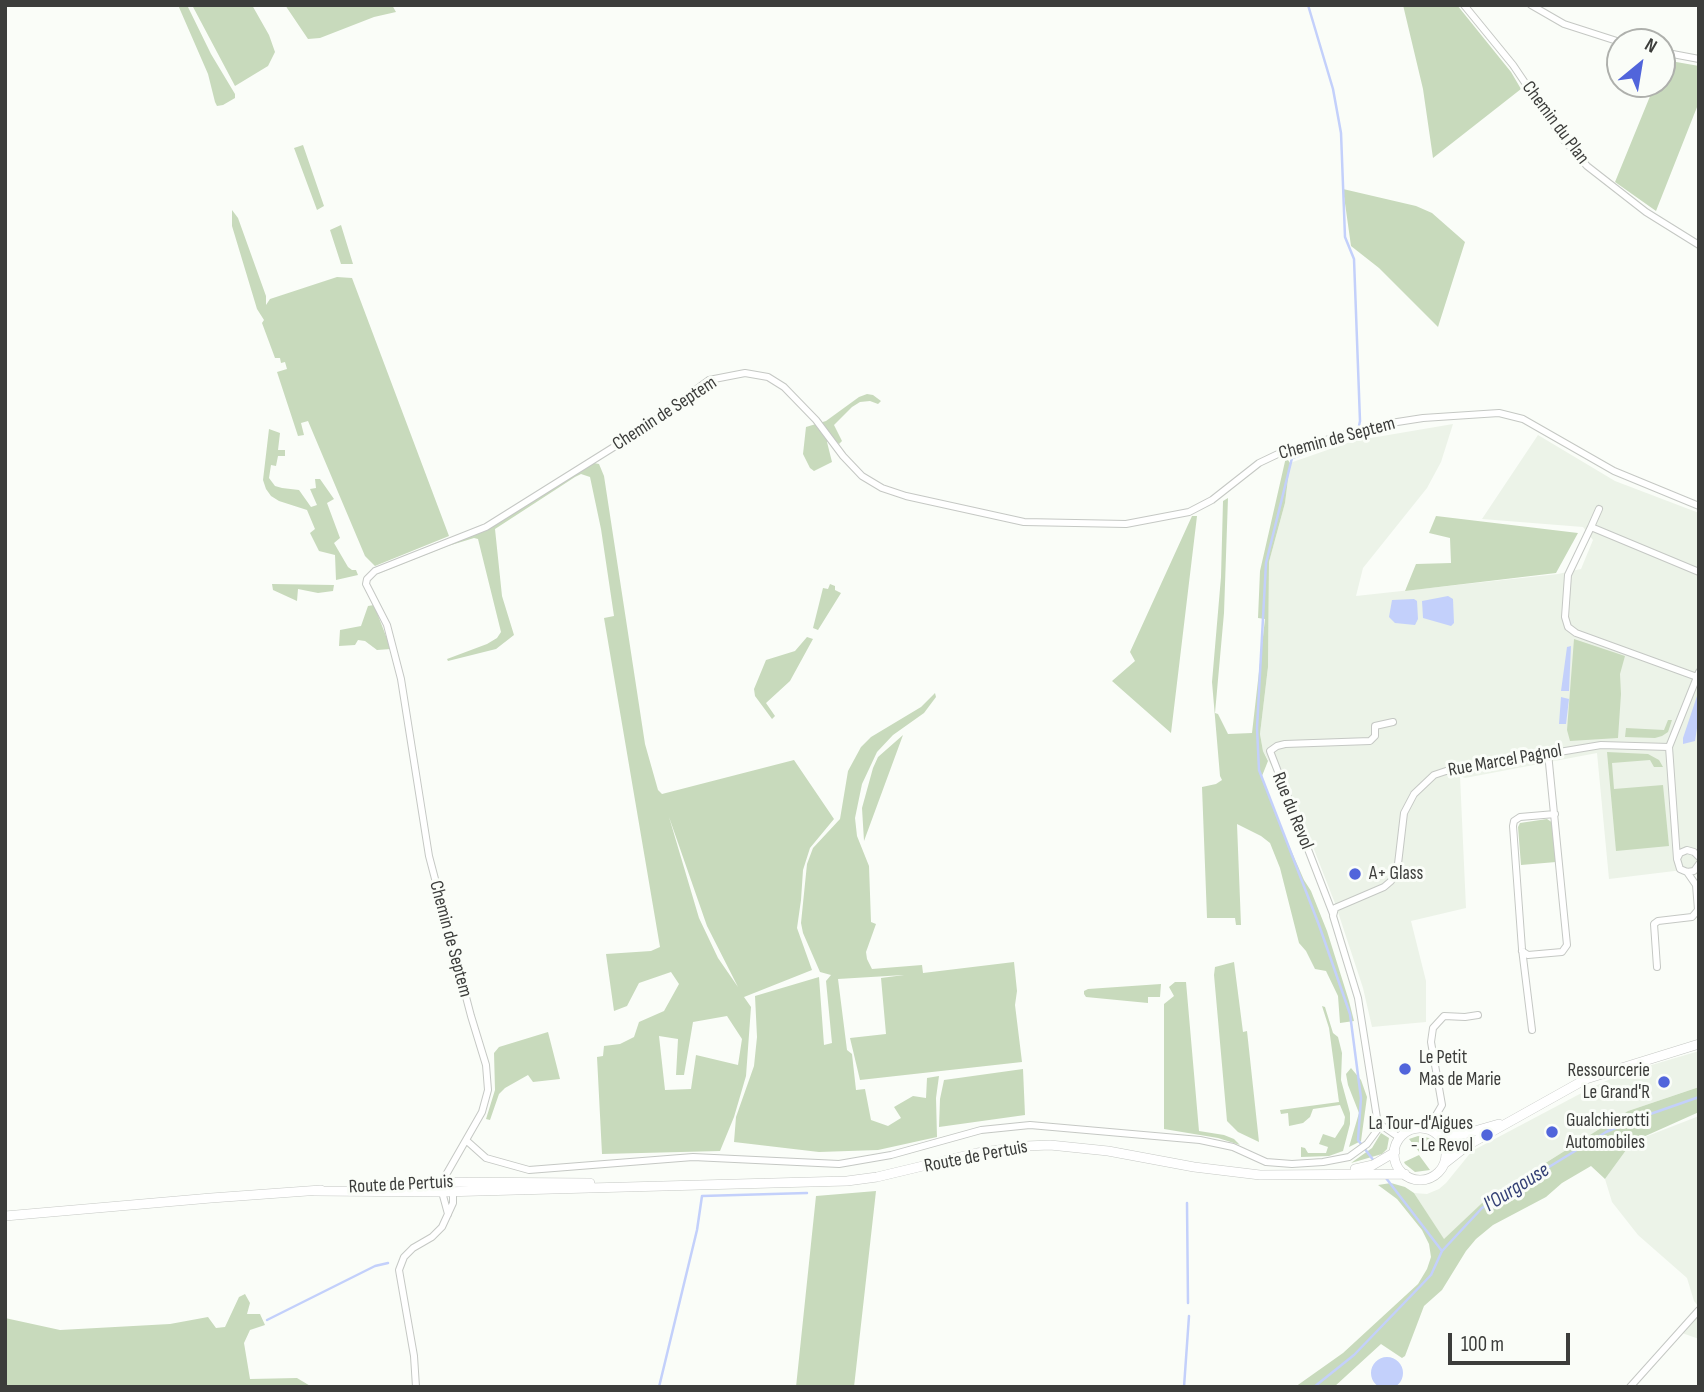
<!DOCTYPE html>
<html>
<head>
<meta charset="utf-8">
<style>
	body { margin:0 }
	#map { position:relative; width:1704px; height:1392px; overflow:hidden; background:#fafdf8; font-family:"Sofia Sans Condensed",sans-serif }
	canvas { display:block }
	.frame { position:absolute; inset:0; border:7px solid #3c3d3b; pointer-events:none }
	.north { position:absolute; left:1606px; top:28px; width:70px; height:70px; box-sizing:border-box; background:#fafdf8; border:2px solid #aeb0ac; border-radius:50%; rotate:30deg; font-size:19px; font-weight:700; line-height:28px; text-align:center; color:#3c3d3b }
	.north::after { content:''; display:block; margin:auto; width:24px; height:32px; background:#5165db; clip-path:polygon(50% 0,100% 100%,50% 72%,0 100%) }
	.scale { position:absolute; left:1448px; top:1333px; width:122px; height:32px; box-sizing:border-box; border:4px solid #3c3d3b; border-top:0; padding-left:9px; font-size:21px; line-height:24px; white-space:nowrap; color:#3c3d3b; -webkit-text-stroke:5px #fafdf8; paint-order:stroke }
</style>
</head>
<body>
<div id="map">
<canvas width="1704" height="1392"></canvas>
<div class="frame"></div>
<div class="north">N</div>
<div class="scale">100 m</div>
</div>
<script>
const context = document.querySelector('canvas').getContext('2d');
context.lineJoin = 'round';
function fill(path, color) { context.fillStyle = color; context.fill(path, 'evenodd'); }
const shape = rows => new Path2D(rows.map(r => 'M' + r).join(''));
function strokePath(path, color, width, dash) { context.strokeStyle = color; context.lineWidth = width; context.lineCap = dash ? 'butt' : 'round'; context.setLineDash(dash || []); context.stroke(path); }
function drawText(font, color, halo, rows, align = 'center') {
  context.font = font + ' "Sofia Sans Condensed",sans-serif'; context.lineWidth = 6; context.setLineDash([]); context.textBaseline = 'middle'; context.strokeStyle = halo; context.fillStyle = color; for (const [text, x, y, turn = 0] of rows) {
    context.save(); context.translate(x, y); context.rotate((+turn || 0) * Math.PI / 180); context.textAlign = isNaN(turn) ? turn : align; if (halo) context.strokeText(text, 0, 0); context.fillText(text, 0, 0); context.restore();
  }
}
fill(shape([
	[1453,424,1441,462,1427,488,1363,568,1356,596,1558,574,1581,569,1593,540,1583,527,1482,519,1538,435,1615,481,1699,513,1699,868,1609,879,1597,753,1465,778,1460,776,1466,908,1411,921,1426,981,1426,1022,1372,1027,1363,988,1336,906,1303,821,1263,751,1260,734,1268,667,1269,562,1285,503,1290,463,1353,441],
	[1699,1051,1699,1087,1628,1111,1482,1203,1444,1240,1414,1193,1427,1194,1439,1189,1446,1183,1472,1151,1591,1088,1621,1074],
	[1699,1116,1699,1307,1694,1301,1687,1278,1638,1235,1612,1202,1605,1179,1632,1142],
	[1699,1313,1699,1339,1682,1333]
]), '#ecf3e8');
fill(shape([
	[178,5,187,5,211,54,235,94,235,98,223,105,217,106,215,102,208,74],
	[192,5,252,5,269,35,275,52,268,66,235,86],
	[285,5,392,5,396,12,374,17,320,38,308,39],
	[1403,5,1457,5,1511,72,1521,89,1433,158,1423,89],
	[1665,60,1699,66,1699,102,1656,211,1615,182,1655,84,1662,84,1662,67],
	[303,145,324,206,317,210,294,148],
	[1343,189,1416,206,1432,213,1465,242,1438,327,1379,268,1351,246],
	[232,210,238,218,266,296,266,305,270,299,337,277,352,278,449,536,375,566,365,556,308,421,301,423,304,435,298,436,277,372,287,369,285,362,281,363,280,358,275,358,262,323,264,320,257,309,232,226],
	[341,225,353,264,341,264,330,230],
	[867,394,873,395,881,401,878,404,870,401,860,402,852,407,834,425,842,441,839,444,832,437,827,442,832,462,814,471,810,468,803,454,806,427,826,421,859,397],
	[269,429,280,433,278,450,285,450,285,456,278,456,276,466,271,465,269,478,275,486,282,488,299,490,311,507,317,505,310,489,316,488,315,479,320,479,334,499,327,503,340,538,334,543,348,567,352,570,356,570,358,575,336,580,335,555,319,551,310,533,315,529,307,510,279,501,271,496,266,489,263,480],
	[1286,457,1290,463,1285,503,1269,562,1268,667,1260,734,1263,751,1268,761,1262,776,1283,832,1304,880,1311,891,1327,931,1349,1001,1354,1021,1340,1023,1338,996,1326,971,1315,969,1306,951,1299,943,1280,868,1270,843,1261,836,1237,824,1241,925,1236,925,1235,918,1207,918,1202,787,1216,784,1222,780,1220,776,1212,682,1221,577,1223,501,1228,498,1224,613,1215,713,1218,714,1228,734,1252,733,1265,619,1258,618,1260,571],
	[594,463,599,464,604,476,645,744,658,790,662,794,794,760,834,819,810,848,803,870,801,900,797,928,812,970,744,997,751,1007,746,1076,734,1117,720,1151,602,1154,597,1057,603,1056,604,1046,620,1044,634,1037,639,1022,664,1011,679,984,671,972,639,983,627,1006,614,1011,606,954,651,951,660,947,604,618,614,616,601,529,590,477,581,474,575,477,495,529,502,596,514,635,496,649,448,661,447,659,487,644,497,638,501,632,478,539,474,538,448,546,375,575,462,538],
	[669,817,707,926,738,987,718,958,699,918],
	[727,1016,742,1039,738,1065,696,1055,691,1089,665,1090,659,1036,678,1039,676,1075,684,1075,693,1022],
	[1192,516,1197,516,1171,733,1112,681,1135,661,1130,652],
	[1436,516,1578,533,1556,573,1405,591,1416,564,1451,563,1450,538,1429,533],
	[272,584,334,585,333,591,318,593,298,589,297,601,273,590],
	[830,584,835,586,835,590,841,593,818,630,813,628,823,588,828,589],
	[374,605,391,649,377,650,365,641,358,640,355,645,339,646,340,630,361,626,368,606],
	[807,637,813,639,790,681,766,703,775,716,772,719,755,696,754,689,766,660,795,651],
	[1574,639,1625,656,1620,674,1621,694,1618,738,1570,741,1567,730],
	[935,693,936,697,924,713,893,735,877,752,862,784,855,818,857,836,869,866,871,922,876,924,866,952,867,959,872,969,922,965,923,973,1014,962,1017,991,1015,1005,1022,1062,860,1080,850,1038,886,1034,881,978,904,975,838,979,847,1050,852,1054,856,1090,865,1089,871,1120,888,1126,901,1118,894,1107,913,1096,926,1098,927,1078,939,1076,936,1098,937,1137,878,1150,819,1152,734,1142,736,1117,754,1066,757,1037,755,996,819,977,824,1045,832,1043,826,981,831,975,820,972,803,933,801,923,807,864,813,848,840,819,848,771,861,747,871,737,921,707],
	[1668,720,1672,720,1668,732,1662,736,1655,738,1625,737,1626,728,1664,730],
	[903,735,864,841,862,808,873,768,878,757],
	[1607,752,1648,754,1659,760,1663,767,1654,767,1650,760,1612,763,1614,789,1663,785,1669,846,1616,851],
	[1547,819,1553,823,1556,862,1521,865,1518,827,1520,823],
	[1234,962,1243,1032,1247,1031,1259,1142,1238,1132,1227,1121,1214,975,1215,967],
	[1175,982,1186,982,1199,1131,1224,1135,1234,1139,1240,1145,1218,1138,1164,1129,1164,1004,1174,996,1169,987],
	[1161,984,1160,997,1148,997,1148,1003,1086,997,1084,994,1084,991,1088,989],
	[1322,1006,1325,1007,1333,1033,1338,1037,1342,1053,1341,1080,1350,1113,1350,1124,1343,1151,1329,1156,1301,1157,1301,1147,1305,1148,1308,1153,1326,1153,1328,1147,1319,1144,1323,1134,1335,1138,1344,1124,1345,1117,1340,1105,1313,1109,1310,1117,1303,1123,1289,1126,1288,1113,1281,1114,1280,1110,1339,1102,1329,1028],
	[548,1032,560,1079,533,1082,528,1075,505,1088,499,1094,490,1120,486,1119,495,1090,494,1053,499,1047],
	[1351,1068,1361,1080,1367,1097,1361,1141,1349,1147,1359,1113,1348,1085,1346,1074],
	[1023,1069,1025,1115,939,1127,940,1099,944,1080],
	[1699,1087,1699,1112,1632,1142,1605,1179,1591,1166,1562,1183,1546,1197,1493,1225,1476,1239,1466,1251,1442,1290,1424,1306,1405,1356,1402,1358,1381,1344,1334,1387,1295,1387,1343,1353,1418,1284,1427,1269,1431,1257,1429,1244,1422,1230,1397,1199,1378,1185,1391,1183,1405,1187,1414,1193,1444,1239,1482,1203,1628,1111],
	[1381,1133,1389,1138,1387,1149,1382,1154,1351,1163,1372,1148],
	[1418,1136,1429,1138,1437,1146,1420,1153,1409,1139],
	[1419,1155,1430,1170,1415,1172,1405,1164,1404,1162],
	[876,1191,854,1387,796,1387,816,1196],
	[245,1294,250,1303,247,1314,260,1314,265,1325,250,1330,244,1343,250,1379,297,1378,312,1387,5,1387,5,1318,60,1330,170,1324,208,1317,216,1328,225,1327,239,1297]
]), '#c8dabc');
fill(shape([
	[1448,596,1453,599,1454,623,1451,626,1423,618,1422,601],
	[1414,599,1417,601,1418,619,1415,625,1395,623,1389,617,1392,600],
	[1571,646,1569,691,1561,691,1567,647],
	[1699,690,1699,715,1695,741,1683,744,1683,738],
	[1561,697,1569,699,1566,724,1559,724],
	'1371 1373a16 16 0 1 1 32 0a16 16 0 1 1-32 0Z'
]), '#c3d0fb');
strokePath(shape([
	[1308,5,1333,89,1341,133,1345,237,1354,259,1360,421,1357,436,1292,458,1266,563,1257,728,1259,770,1319,925,1350,1014,1361,1098,1358,1140,1374,1161],
	[1386,1178,1442,1251],
	[1187,1203,1188,1303],
	[267,1320,375,1266,388,1263],
	[659,1387,697,1230,702,1196,807,1193],
	[1184,1387,1189,1316],
	[1314,1387,1354,1355,1431,1275,1442,1251,1482,1208,1606,1132,1636,1119,1699,1097]
]), '#c3d0fb', 2.5);
const minor = shape([
	[1464,5,1513,65,1563,139,1587,166,1646,212,1699,245],
	[1531,5,1564,24,1620,42],
	[1662,52,1699,59],
	[1591,527,1599,509],
	[1697,677,1576,633,1568,627,1565,617,1568,575,1591,527,1699,572],
	[1699,857,1694,852,1687,850,1680,853,1677,859,1680,869,1687,872,1694,871,1699,864],
	[1677,859,1669,747,1699,672],
	[1333,914,1270,751,1277,746,1285,744,1370,741,1375,736,1375,726,1393,722],
	[1522,951,1528,955,1562,952,1567,945,1548,753],
	[1657,967,1654,924,1658,921,1692,917,1698,910,1696,885,1687,872],
	[1532,1030,1522,949,1513,826,1514,821,1520,817,1555,814],
	[1428,1129,1442,1105,1431,1042,1433,1028,1444,1016,1465,1017,1478,1015],
	[1400,1138,1381,1125,1377,1118,1358,998,1333,916,1335,908,1384,887,1391,881,1398,864,1404,813,1414,794,1434,775,1446,771,1601,745,1669,747],
	[467,1141,486,1158,529,1170,693,1157,839,1164,891,1155,981,1130,1030,1125,1200,1140,1233,1147,1266,1162,1292,1164,1323,1162,1349,1157,1367,1144,1381,1125],
	[448,1214,442,1192,443,1180,482,1112,488,1090,486,1065,471,1016,429,856,401,679,387,625,366,584,367,579,375,571,486,527,641,430,709,380,745,373,768,377,784,387,816,420,843,456,862,476,882,488,906,496,1024,522,1126,524,1189,512,1212,500,1259,463,1280,453,1378,425,1423,418,1499,413,1523,419,1614,471,1699,506],
	[416,1387,414,1356,399,1270,404,1257,413,1248,432,1237,442,1227,453,1203,453,1192,450,1190],
	[1630,1387,1699,1310]
]);
const secondary = shape([
	'1394 1154a26 26 0 1 1 52 0a26 26 0 1 1-52 0Z',
	[1439,1136,1464,1134,1499,1124],
	[1445,1163,1468,1145,1586,1079,1699,1044],
	[1355,1169,1373,1165,1395,1152],
	[356,1187,442,1182,590,1183],
	[315,1191,442,1192,847,1181,877,1177,977,1153,1026,1146,1050,1145,1108,1151,1194,1167,1260,1175,1405,1174],
	[5,1216,211,1198,321,1190]
]);
strokePath(minor, '#c5c8c4', 8);
strokePath(secondary, '#c5c8c4', 10);
strokePath(minor, '#fff', 6);
strokePath(secondary, '#fff', 9);
for (const [x, y, r, color] of [
	[1355,874,7,"#5165db"],
	[1405,1069,7,"#5165db"],
	[1664,1082,7,"#5165db"],
	[1552,1132,7,"#5165db"],
	[1487,1135,7,"#5165db"]
]) { const dot = new Path2D(); dot.arc(x, y, r, 0, 2 * Math.PI); context.fillStyle = color; context.fill(dot); strokePath(dot, '#fafdf8', 2.5); }
drawText('19px', '#3c3d3b', '#fafdf8', [
	["Chemin du Plan",1555,123,53],
	["Chemin de Septem",665,414,-33],
	["Chemin de Septem",1337,439,-15],
	["Rue Marcel Pagnol",1505,761,-10],
	["Rue du Revol",1292,811,68],
	["Chemin de Septem",450,939,75],
	["Route de Pertuis",976,1157,-11],
	["Route de Pertuis",401,1185,-3]
]);
drawText('19px', '#3c3d3b', '#fafdf8', [
	["A+ Glass",1369,874],
	["Le Petit",1419,1058],
	["Mas de Marie",1419,1080],
	["Ressourcerie",1650,1071,"right"],
	["Le Grand'R",1650,1093,"right"],
	["Gualchierotti",1566,1121],
	["Automobiles",1566,1143],
	["La Tour-d'Aigues",1473,1124,"right"],
	["- Le Revol",1473,1146,"right"]
], 'left');
drawText('italic 21px', '#344075', '#fafdf8', [
	["l'Ourgouse",1517,1188,-32]
]);
</script>
</body>
</html>
